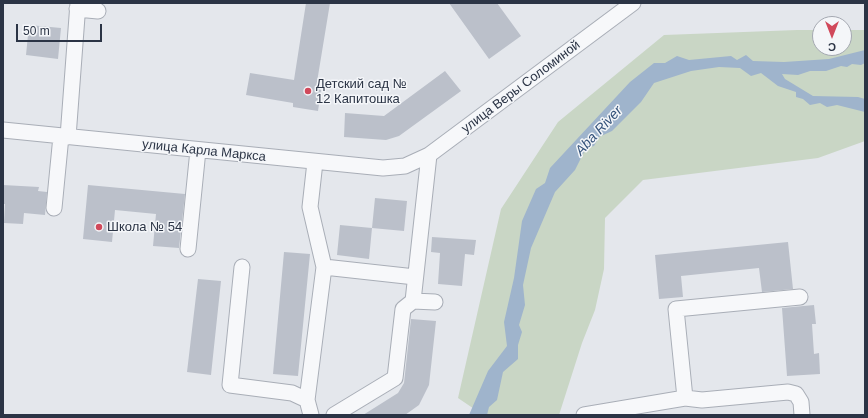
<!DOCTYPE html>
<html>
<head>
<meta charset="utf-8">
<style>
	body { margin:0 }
	#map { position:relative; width:868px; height:418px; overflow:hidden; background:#e4e7ec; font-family:Helvetica,sans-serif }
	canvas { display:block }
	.frame { position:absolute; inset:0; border:4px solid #2b3445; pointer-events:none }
	.north { position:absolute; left:812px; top:16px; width:40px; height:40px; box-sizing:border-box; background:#f4f6f9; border:1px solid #a4a8b1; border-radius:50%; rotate:180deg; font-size:11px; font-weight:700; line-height:16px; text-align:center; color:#2b3445 }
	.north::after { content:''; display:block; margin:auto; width:14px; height:18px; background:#d1495b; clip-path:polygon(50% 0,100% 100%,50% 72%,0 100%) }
	.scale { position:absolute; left:16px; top:24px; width:86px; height:18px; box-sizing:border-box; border:2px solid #2b3445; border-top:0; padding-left:5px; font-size:12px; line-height:14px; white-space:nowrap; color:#2b3445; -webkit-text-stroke:3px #f4f6f9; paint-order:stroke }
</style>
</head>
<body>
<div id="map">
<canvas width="868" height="418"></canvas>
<div class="frame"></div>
<div class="north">С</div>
<div class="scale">50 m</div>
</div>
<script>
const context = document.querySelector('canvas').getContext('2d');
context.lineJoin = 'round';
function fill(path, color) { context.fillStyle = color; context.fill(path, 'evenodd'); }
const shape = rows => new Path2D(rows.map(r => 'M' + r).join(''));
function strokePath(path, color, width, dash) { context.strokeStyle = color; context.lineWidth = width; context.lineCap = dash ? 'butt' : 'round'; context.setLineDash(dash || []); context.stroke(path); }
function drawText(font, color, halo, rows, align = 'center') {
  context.font = font + ' Helvetica,sans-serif'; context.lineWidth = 3; context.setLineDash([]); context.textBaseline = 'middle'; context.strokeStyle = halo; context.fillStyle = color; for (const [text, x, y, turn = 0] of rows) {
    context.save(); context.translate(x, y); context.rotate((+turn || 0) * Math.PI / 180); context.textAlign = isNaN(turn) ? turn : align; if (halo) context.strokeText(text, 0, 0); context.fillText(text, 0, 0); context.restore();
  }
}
fill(shape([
	[797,30,820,30,820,48,844,48,844,30,865,30,865,141,818,158,643,180,605,218,604,269,595,310,582,343,559,415,483,415,458,398,501,209,558,122,664,35]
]), '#c9d6c5');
fill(shape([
	[865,50,865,63,861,65,852,64,847,67,841,66,826,71,810,71,798,75,782,74,785,79,813,96,858,97,865,99,865,112,837,105,827,107,820,103,810,105,803,99,796,97,796,92,778,86,761,73,751,76,740,68,719,67,691,71,654,83,641,102,612,131,599,137,594,146,586,148,575,170,555,192,531,248,523,285,525,305,519,325,522,332,518,345,518,359,503,372,497,400,489,407,487,415,469,415,488,371,507,346,504,322,514,278,522,221,536,189,545,183,550,168,630,82,654,63,665,63,677,56,689,60,731,56,737,60,746,55,753,61,784,62,829,59]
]), '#9fb4cc');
fill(shape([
	[306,3,330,3,317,82,322,83,318,111,293,107,293,103,246,95,250,73,294,80],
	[449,3,497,3,521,36,489,59],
	[29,25,61,28,58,59,26,55],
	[445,71,461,91,399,136,386,140,344,137,345,113,384,116],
	[3,185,39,187,38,191,47,192,45,215,24,213,23,224,4,223,5,204,3,204],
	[88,185,185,194,179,248,153,246,156,214,115,210,112,242,83,239],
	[375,198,407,201,404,231,372,228],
	[340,225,372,228,369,259,337,255],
	[432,237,476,240,474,255,465,254,462,286,438,284,440,253,431,252],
	[788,242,793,289,762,292,759,268,681,276,683,297,659,299,655,255],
	[284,252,310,254,298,376,273,374],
	[198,279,221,281,211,375,187,372],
	[814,305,816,324,812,324,814,354,819,353,820,374,787,376,782,308],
	[411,319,436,321,429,385,419,405,405,415,363,415,398,393,404,383]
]), '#bbc0ca');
const minor = shape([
	[77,9,98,11],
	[3,130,383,168,405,166,429,155,633,3],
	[68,137,78,3],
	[54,208,61,136],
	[188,249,198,150],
	[242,267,230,385,292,393,307,400],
	[324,267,415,277],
	[413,301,429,155],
	[685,398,702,400,788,392,796,394,801,402,802,415],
	[311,415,307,400,324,267,310,207,315,162],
	[334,415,395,378,403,309,413,301,435,302],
	[584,415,685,398,676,309,800,297]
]);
strokePath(minor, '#a9aeb7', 17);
strokePath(minor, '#f7f8fa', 15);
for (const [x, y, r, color] of [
	[308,91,4,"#d1495b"],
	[99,227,4,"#d1495b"]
]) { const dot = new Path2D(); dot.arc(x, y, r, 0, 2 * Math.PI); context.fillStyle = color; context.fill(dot); strokePath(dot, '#f4f6f9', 1.5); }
drawText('13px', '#2b3445', '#f4f6f9', [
	["Детский сад №",316,84],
	["12 Капитошка",316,99],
	["Школа № 54",107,227]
], 'left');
drawText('13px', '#2b3445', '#f4f6f9', [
	["улица Веры Соломиной",521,87,-37],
	["улица Карла Маркса",204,151,6]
]);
drawText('italic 14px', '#34527a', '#f4f6f9', [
	["Aba River",599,131,-47]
]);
</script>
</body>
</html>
